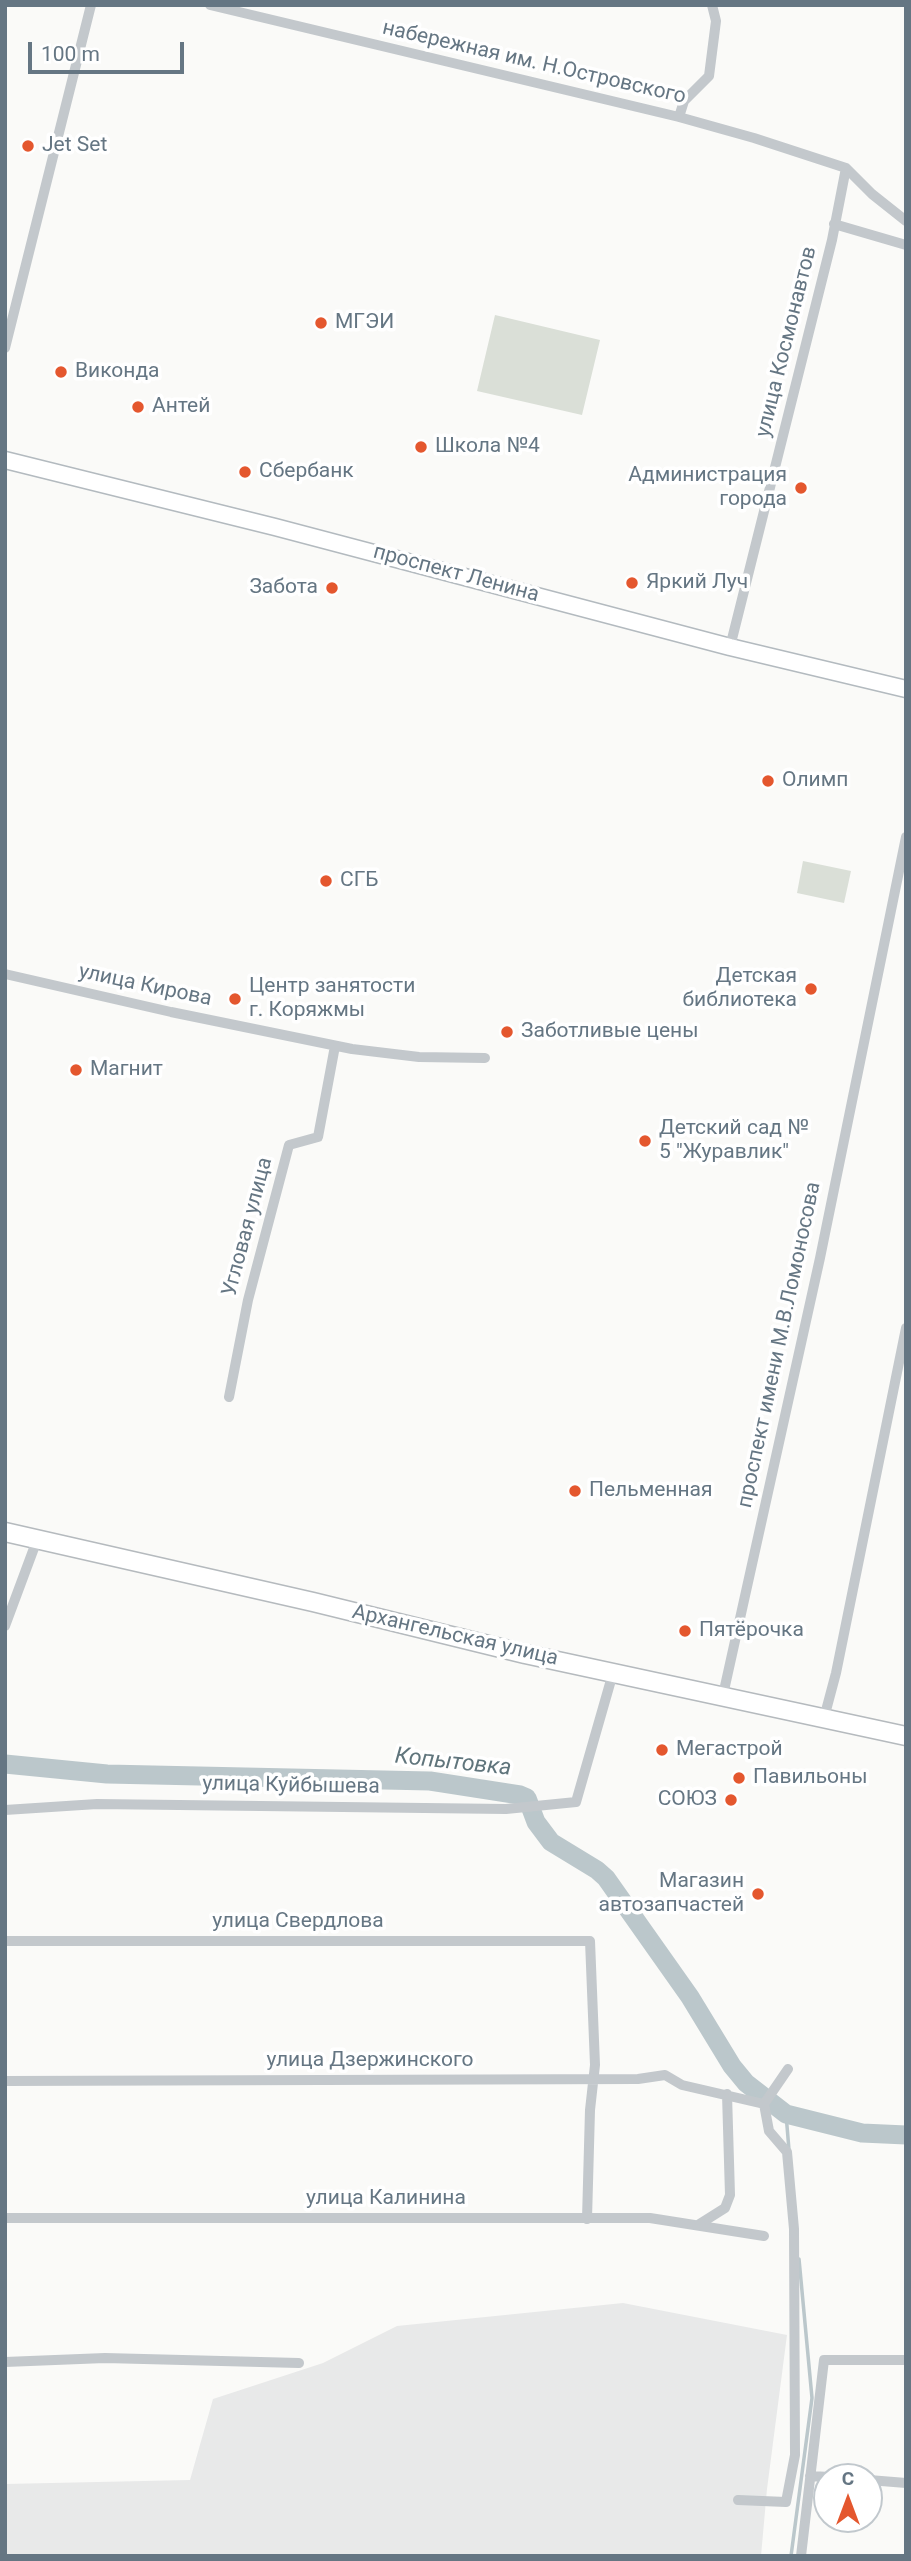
<!DOCTYPE html>
<html>
<head>
<meta charset="utf-8">
<style>
	body { margin:0 }
	#map { position:relative; width:911px; height:2561px; overflow:hidden; background:#fafaf8; font-family:Roboto,sans-serif }
	canvas { display:block }
	.frame { position:absolute; inset:0; border:7px solid #657683; pointer-events:none }
	.north { position:absolute; left:813px; top:2463px; width:70px; height:70px; box-sizing:border-box; background:#fff; border:2px solid #c1c8cd; border-radius:50%; rotate:0deg; font-size:19px; font-weight:700; line-height:28px; text-align:center; color:#657683 }
	.north::after { content:''; display:block; margin:auto; width:24px; height:32px; background:#e4572e; clip-path:polygon(50% 0,100% 100%,50% 72%,0 100%) }
	.scale { position:absolute; left:28px; top:42px; width:156px; height:32px; box-sizing:border-box; border:4px solid #657683; border-top:0; padding-left:9px; font-size:21px; line-height:24px; white-space:nowrap; color:#657683; -webkit-text-stroke:5px #fff; paint-order:stroke }
</style>
</head>
<body>
<div id="map">
<canvas width="911" height="2561"></canvas>
<div class="frame"></div>
<div class="north">С</div>
<div class="scale">100 m</div>
</div>
<script>
const context = document.querySelector('canvas').getContext('2d');
context.lineJoin = 'round';
function fill(path, color) { context.fillStyle = color; context.fill(path, 'evenodd'); }
const shape = rows => new Path2D(rows.map(r => 'M' + r).join(''));
function strokePath(path, color, width, dash) { context.strokeStyle = color; context.lineWidth = width; context.lineCap = dash ? 'butt' : 'round'; context.setLineDash(dash || []); context.stroke(path); }
function drawText(font, color, halo, rows, align = 'center') {
  context.font = font + ' Roboto,sans-serif'; context.lineWidth = 7; context.setLineDash([]); context.textBaseline = 'middle'; context.strokeStyle = halo; context.fillStyle = color; for (const [text, x, y, turn = 0] of rows) {
    context.save(); context.translate(x, y); context.rotate((+turn || 0) * Math.PI / 180); context.textAlign = isNaN(turn) ? turn : align; if (halo) context.strokeText(text, 0, 0); context.fillText(text, 0, 0); context.restore();
  }
}
fill(shape([
	[623,2303,787,2335,767,2489,761,2556,5,2556,5,2484,190,2480,213,2399,323,2363,397,2326]
]), '#e8e9e9');
fill(shape([
	[495,315,600,340,582,415,477,391],
	[803,861,851,871,844,903,797,893]
]), '#dadfd7');
strokePath(shape([
	[786,2114,789,2150],
	[791,2556,812,2398,799,2259]
]), '#bbc7cb', 3.5);
strokePath(shape([
	[5,1764,107,1774,430,1781,520,1795,527,1798,536,1822,551,1842,597,1870,606,1878,690,1997,732,2066,746,2083,786,2114,862,2133,906,2135]
]), '#bbc7cb', 19);
const secondary = shape([
	[5,460,275,527,730,647,906,689]
]);
const primary = shape([
	[5,1532,313,1602,525,1654,906,1736]
]);
strokePath(secondary, '#b3babf', 19);
strokePath(primary, '#b5babe', 21);
strokePath(shape([
	[210,5,679,117,754,138,846,168,872,194,906,221],
	[679,117,684,101,709,76,716,21,712,5],
	[834,224,906,245],
	[5,348,91,5],
	[730,647,832,240,846,168],
	[5,974,171,1012,352,1049,419,1057,485,1058],
	[229,1397,248,1300,289,1145,318,1137,335,1046],
	[5,1626,37,1540],
	[723,1695,820,1258,906,837],
	[824,1718,836,1673,906,1328],
	[5,1810,97,1804,506,1809,576,1802,613,1673],
	[5,1941,590,1941,595,2065,590,2110,587,2219],
	[5,2081,638,2079,665,2075,682,2085,764,2104,769,2131,787,2152,794,2229,795,2455,786,2502,738,2500],
	[764,2104,788,2069],
	[5,2218,650,2218,764,2236],
	[698,2225,725,2208,730,2195,727,2094],
	[5,2362,105,2358,299,2363],
	[810,2476,830,2477],
	[869,2480,906,2483],
	[801,2556,824,2360,906,2360]
]), '#c3c8cc', 10);
strokePath(secondary, '#fff', 16);
strokePath(primary, '#fff', 18);
for (const [x, y, r, color] of [
	[28,146,7,"#e4572e"],
	[321,323,7,"#e4572e"],
	[61,372,7,"#e4572e"],
	[138,407,7,"#e4572e"],
	[421,447,7,"#e4572e"],
	[245,472,7,"#e4572e"],
	[801,488,7,"#e4572e"],
	[632,583,7,"#e4572e"],
	[332,588,7,"#e4572e"],
	[768,781,7,"#e4572e"],
	[326,881,7,"#e4572e"],
	[811,989,7,"#e4572e"],
	[235,999,7,"#e4572e"],
	[507,1032,7,"#e4572e"],
	[76,1070,7,"#e4572e"],
	[645,1141,7,"#e4572e"],
	[575,1491,7,"#e4572e"],
	[685,1631,7,"#e4572e"],
	[662,1750,7,"#e4572e"],
	[739,1778,7,"#e4572e"],
	[731,1800,7,"#e4572e"],
	[758,1894,7,"#e4572e"]
]) { const dot = new Path2D(); dot.arc(x, y, r, 0, 2 * Math.PI); context.fillStyle = color; context.fill(dot); strokePath(dot, '#fff', 2.5); }
drawText('21px', '#657683', '#fff', [
	["набережная им. Н.Островского",534,63,13],
	["улица Космонавтов",787,342,-76],
	["проспект Ленина",456,574,15],
	["улица Кирова",145,986,12],
	["Угловая улица",248,1227,-75],
	["проспект имени М.В.Ломоносова",780,1345,-78],
	["Архангельская улица",455,1636,13],
	["улица Куйбышева",291,1786,1],
	["улица Свердлова",298,1922],
	["улица Дзержинского",370,2061],
	["улица Калинина",386,2199]
]);
drawText('21px', '#657683', '#fff', [
	["Jet Set",42,146],
	["МГЭИ",335,323],
	["Виконда",75,372],
	["Антей",152,407],
	["Школа №4",435,447],
	["Сбербанк",259,472],
	["Администрация",787,476,"right"],
	["города",787,500,"right"],
	["Яркий Луч",646,583],
	["Забота",318,588,"right"],
	["Олимп",782,781],
	["СГБ",340,881],
	["Детская",797,977,"right"],
	["библиотека",797,1001,"right"],
	["Центр занятости",249,987],
	["г. Коряжмы",249,1011],
	["Заботливые цены",521,1032],
	["Магнит",90,1070],
	["Детский сад №",659,1129],
	["5 \"Журавлик\"",659,1153],
	["Пельменная",589,1491],
	["Пятёрочка",699,1631],
	["Мегастрой",676,1750],
	["Павильоны",753,1778],
	["СОЮЗ",717,1800,"right"],
	["Магазин",744,1882,"right"],
	["автозапчастей",744,1906,"right"]
], 'left');
drawText('italic 23px', '#60757c', '#fff', [
	["Копытовка",453,1763,6]
]);
</script>
</body>
</html>
